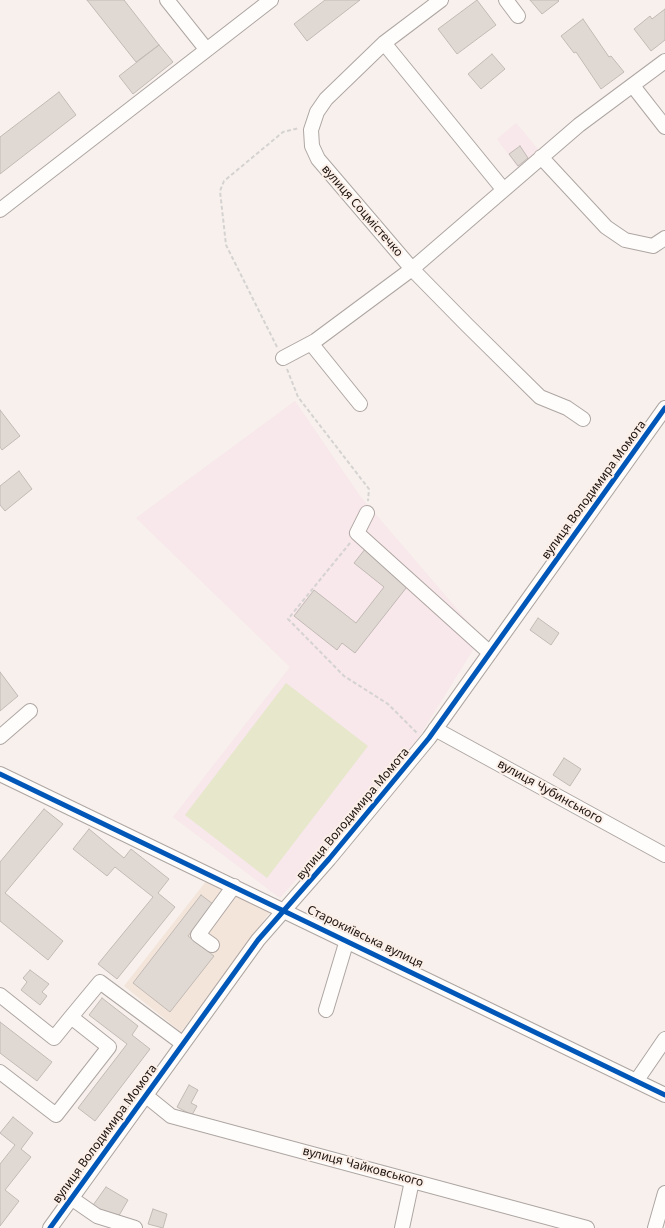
<!DOCTYPE html>
<html>
<head>
<meta charset="utf-8">
<style>
	body { margin:0 }
	canvas { display:block; background:#f7f0ec }
</style>
</head>
<body>
<canvas width="665" height="1228"></canvas>
<script>
const context = document.querySelector('canvas').getContext('2d');
context.lineJoin = 'round';
function fill(path, color) { context.fillStyle = color; context.fill(path, 'evenodd'); }
const shape = rows => new Path2D(rows.map(r => 'M' + r).join(''));
function strokePath(path, color, width, dash) { context.strokeStyle = color; context.lineWidth = width; context.lineCap = dash ? 'butt' : 'round'; context.setLineDash(dash || []); context.stroke(path); }
function drawText(font, color, halo, rows, align = 'center') {
  context.font = font + ' "Noto Sans",sans-serif'; context.lineWidth = 4; context.setLineDash([]); context.textBaseline = 'middle'; context.strokeStyle = halo; context.fillStyle = color; for (const [text, x, y, turn = 0] of rows) {
    context.save(); context.translate(x, y); context.rotate((+turn || 0) * Math.PI / 180); context.textAlign = isNaN(turn) ? turn : align; if (halo) context.strokeText(text, 0, 0); context.fillText(text, 0, 0); context.restore();
  }
}
fill(shape([
	[207,880,270,912,181,1032,124,986]
]), '#f4e5db');
fill(shape([
	[516,123,542,154,521,172,497,139],
	[295,401,360,496,481,637,417,740,280,898,173,817,290,667,136,518]
]), '#f8e7eb');
fill(shape([
	[286,683,368,746,267,878,185,815]
]), '#e6e7cb');
const building = shape([
	[87,0,124,0,159,45,136,62,87,0],
	[325,0,360,0,307,41,294,24,325,0],
	[477,0,496,25,457,54,438,29,477,0],
	[530,0,558,0,559,1,542,14,530,0],
	[665,9,665,40,651,51,634,29,650,16,652,19,665,9],
	[583,19,609,57,611,56,624,72,601,89,576,52,574,53,561,36,583,19],
	[159,45,173,62,133,94,119,76,159,45],
	[492,54,505,69,481,89,468,74,492,54],
	[59,92,76,115,0,174,0,137,59,92],
	[520,146,528,158,518,166,509,154,520,146],
	[0,410,20,436,2,450,0,447,0,410],
	[19,471,32,489,5,511,0,505,0,486,19,471],
	[366,548,410,583,355,653,342,643,337,650,294,616,314,590,356,623,384,587,354,563,366,548],
	[538,618,559,633,551,645,530,630,538,618],
	[0,672,18,696,0,711,0,672],
	[564,758,581,769,570,786,553,775,564,758],
	[44,809,63,824,5,893,63,941,48,960,0,921,0,862,44,809],
	[89,829,124,858,131,849,169,879,158,893,175,907,117,979,98,964,153,897,115,867,107,876,73,849,89,829],
	[201,895,213,904,188,936,214,956,170,1012,133,983,201,895],
	[30,970,49,984,42,992,47,996,40,1005,21,990,27,982,23,978,30,970],
	[102,998,138,1026,132,1035,150,1049,95,1121,78,1108,127,1044,89,1015,102,998],
	[0,1022,52,1062,37,1081,0,1053,0,1022],
	[189,1085,198,1090,191,1103,197,1106,192,1115,177,1107,189,1085],
	[13,1117,33,1133,21,1149,31,1157,5,1190,19,1201,0,1226,0,1164,15,1145,0,1133,13,1117],
	[106,1187,128,1200,117,1219,91,1208,106,1187],
	[153,1209,167,1214,163,1228,148,1224,153,1209]
]);
fill(building, '#e0d8d3');
strokePath(building, '#c2bab4', 1);
const minor = shape([
	[167,0,206,49],
	[441,0,384,43,326,99,317,112,311,130,312,146,318,159,412,269,467,325,540,397,567,408,583,419],
	[506,0,518,16],
	[384,43,503,189],
	[633,86,665,127],
	[541,157,606,227,625,240,653,246,665,238],
	[0,210,271,0],
	[315,341,314,347,360,404],
	[283,358,315,341,412,269,579,125,665,61],
	[367,513,357,533,490,653],
	[435,729,665,855],
	[0,737,30,711],
	[0,774,665,1095],
	[212,945,198,935,234,886],
	[0,995,54,1038,71,1017],
	[326,1010,347,940],
	[0,1072,56,1115,109,1047,71,1017,100,982,182,1043],
	[637,1080,665,1039],
	[145,1095,171,1116,587,1228],
	[71,1198,97,1216,135,1228],
	[50,1228,258,940,329,859,429,738,665,408],
	[402,1228,412,1181],
	[655,1228,665,1193]
]);
strokePath(minor, '#aea6a2', 16);
strokePath(shape([
	[277,347,226,245,220,191,224,181,283,132,299,128],
	[287,369,298,397,369,489,368,501],
	[350,543,288,619,344,676,388,704,418,734]
]), '#d5d3d2', 2, [4, 2.5]);
strokePath(minor, '#fefdfc', 14);
strokePath(shape([
	[0,774,665,1095],
	[50,1228,258,940,329,859,429,738,665,408]
]), '#0057b8', 5);
drawText('12px', '#1d130e', '#fbefe8', [
	["вулиця Соцмістечко",362,211,49],
	["вулиця Володимира Момота",594,490,-54],
	["вулиця Чубинського",550,792,29],
	["вулиця Володимира Момота",353,814,-50],
	["Старокиївська вулиця",365,937,26],
	["вулиця Володимира Момота",105,1134,-54],
	["вулиця Чайковського",363,1167,15]
]);
</script>
</body>
</html>
